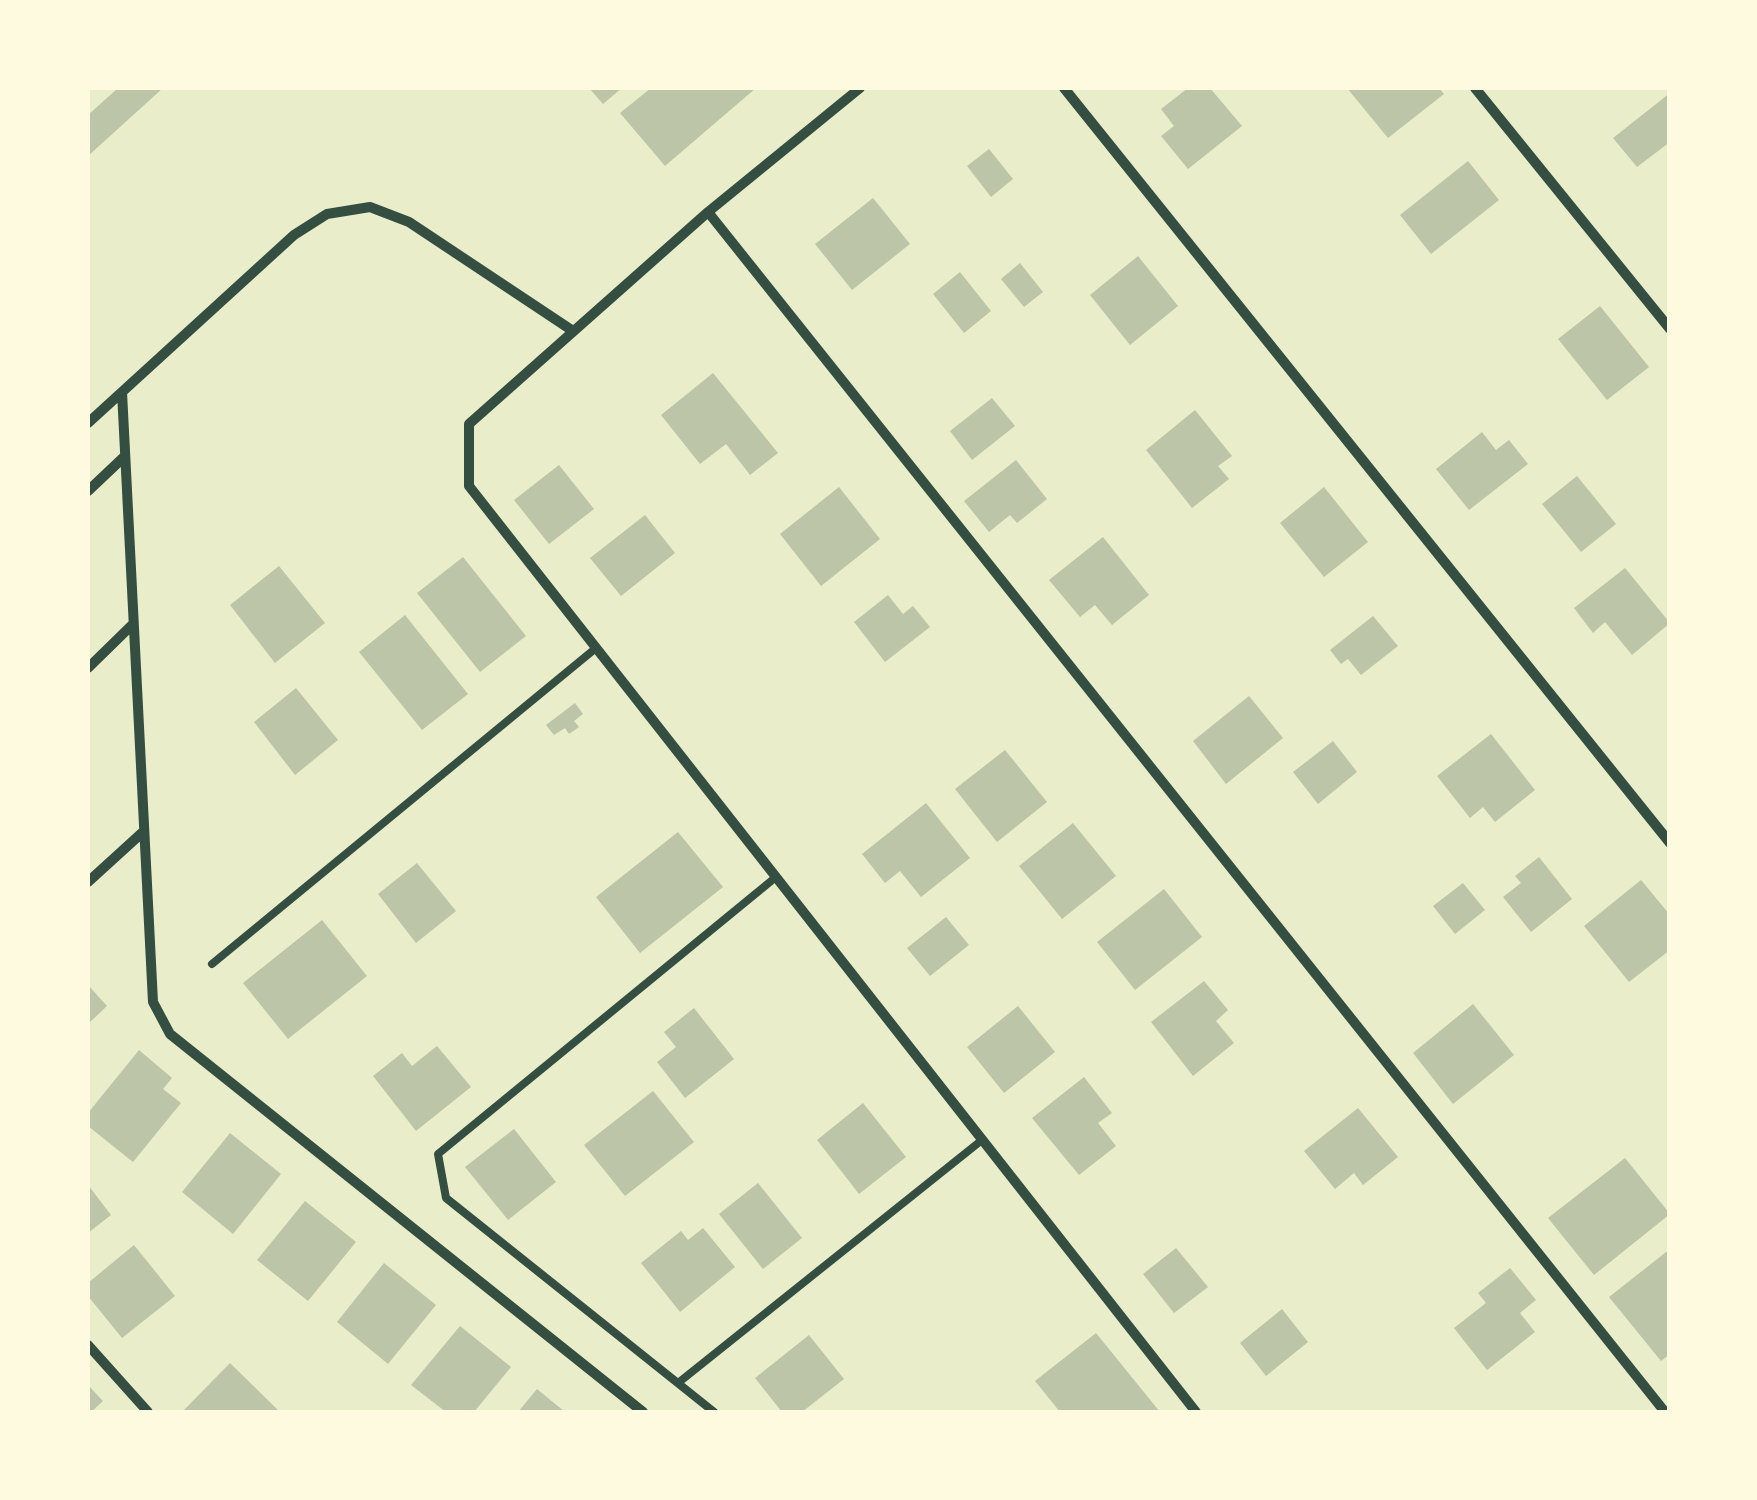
<!DOCTYPE html>
<html>
<head>
<meta charset="utf-8">
<style>
	body { margin:0 }
	#map { position:relative; width:1757px; height:1500px; overflow:hidden; background:#e9edc9; font-family:Raleway,sans-serif }
	canvas { display:block }
	.frame { position:absolute; inset:0; border:90px solid #fefae0; pointer-events:none }
</style>
</head>
<body>
<div id="map">
<canvas width="1757" height="1500"></canvas>
<div class="frame"></div>
</div>
<script>
const context = document.querySelector('canvas').getContext('2d');
context.lineJoin = 'round';
function fill(path, color) { context.fillStyle = color; context.fill(path, 'evenodd'); }
const shape = rows => new Path2D(rows.map(r => 'M' + r).join(''));
function strokePath(path, color, width, dash) { context.strokeStyle = color; context.lineWidth = width; context.lineCap = dash ? 'butt' : 'round'; context.setLineDash(dash || []); context.stroke(path); }
fill(shape([
	[118,88,163,88,88,156,88,115],
	[589,88,622,88,603,104],
	[651,88,756,88,665,166,620,113],
	[1188,88,1210,88,1242,126,1188,169,1161,136,1174,126,1161,109],
	[1347,88,1439,88,1444,94,1388,138],
	[1670,93,1670,142,1637,167,1613,138],
	[989,149,1013,179,991,197,967,166],
	[1468,161,1499,200,1431,254,1400,215],
	[873,198,910,244,852,290,815,244],
	[1138,256,1178,306,1130,345,1090,295],
	[1020,263,1043,292,1024,307,1001,279],
	[960,272,991,311,964,333,933,294],
	[1600,306,1649,367,1607,400,1558,339],
	[713,373,778,453,750,475,726,444,700,464,661,415],
	[992,398,1015,426,972,460,950,431],
	[1195,410,1232,456,1218,466,1229,479,1192,508,1146,450],
	[1482,432,1496,450,1509,440,1528,464,1469,510,1436,469],
	[1016,460,1047,499,1017,523,1010,515,989,532,964,501],
	[559,465,594,509,549,544,514,500],
	[1577,476,1616,524,1581,552,1542,504],
	[839,487,880,539,821,586,780,534],
	[1324,487,1368,542,1324,577,1280,523],
	[645,515,675,553,621,596,590,558],
	[1103,537,1149,595,1112,625,1095,605,1080,617,1049,580],
	[463,557,526,636,480,672,417,593],
	[279,566,325,623,275,663,230,605],
	[1625,568,1670,623,1632,655,1605,622,1593,633,1574,608],
	[888,595,903,614,913,606,930,627,885,662,854,622],
	[405,615,468,694,422,730,359,652],
	[1373,616,1398,646,1361,675,1348,659,1341,664,1330,650],
	[296,688,338,740,295,775,254,722],
	[1249,696,1283,738,1226,784,1193,741],
	[575,703,583,714,574,721,579,727,569,734,565,728,554,735,546,725],
	[1491,734,1535,790,1495,822,1483,807,1470,818,1437,776],
	[1333,741,1357,772,1318,804,1293,772],
	[1005,750,1047,802,997,842,955,789],
	[926,803,970,858,921,897,900,871,885,883,862,854],
	[1073,823,1116,876,1062,919,1019,866],
	[678,832,723,887,640,953,596,897],
	[1539,857,1572,899,1531,932,1503,897,1521,883,1515,876],
	[417,863,456,911,416,943,378,894],
	[1641,880,1670,915,1670,950,1629,982,1584,926],
	[1463,883,1485,910,1455,934,1433,906],
	[1164,889,1202,937,1135,990,1097,942],
	[946,917,969,945,930,976,907,948],
	[322,920,367,976,288,1039,243,983],
	[1204,981,1228,1010,1216,1021,1234,1043,1193,1076,1151,1022],
	[88,985,107,1006,88,1024],
	[1473,1004,1514,1055,1453,1104,1413,1053],
	[1018,1006,1055,1052,1004,1093,967,1047],
	[694,1008,734,1059,685,1098,657,1062,676,1047,664,1032],
	[437,1046,471,1087,416,1131,373,1076,402,1053,412,1066],
	[139,1050,172,1078,163,1089,181,1103,133,1162,88,1126,88,1113],
	[1084,1077,1112,1113,1098,1123,1116,1146,1079,1175,1032,1118],
	[653,1091,694,1142,625,1196,584,1145],
	[863,1103,906,1157,859,1194,817,1140],
	[1358,1108,1398,1157,1363,1185,1354,1173,1335,1189,1304,1151],
	[514,1129,556,1182,508,1220,465,1167],
	[230,1133,281,1174,233,1234,182,1192],
	[1625,1158,1670,1214,1594,1275,1548,1218],
	[758,1183,802,1238,763,1269,719,1214],
	[88,1185,111,1215,88,1233],
	[305,1201,356,1242,308,1301,257,1260],
	[703,1228,735,1267,680,1312,641,1263,681,1231,688,1240],
	[134,1245,175,1296,122,1338,88,1296,88,1283],
	[1176,1248,1208,1287,1174,1313,1143,1274],
	[1670,1249,1670,1354,1661,1361,1609,1297],
	[384,1263,436,1305,388,1364,337,1322],
	[1510,1268,1536,1300,1520,1313,1535,1332,1487,1370,1454,1328,1486,1303,1478,1293],
	[1282,1309,1308,1342,1266,1376,1240,1343],
	[460,1326,511,1367,474,1412,446,1412,411,1385],
	[1096,1333,1160,1412,1060,1412,1035,1381],
	[809,1335,844,1379,802,1412,782,1412,755,1378],
	[230,1363,280,1412,183,1411],
	[88,1385,103,1401,91,1412,88,1412],
	[537,1389,565,1412,518,1412]
]), '#bcc5a7');
strokePath(shape([
	[212,964,596,648],
	[678,1383,982,1140],
	[714,1412,446,1198,438,1154,776,877]
]), '#344e41', 8);
strokePath(shape([
	[860,88,708,212,469,424,469,486,1196,1412],
	[1064,88,1670,843],
	[1475,88,1670,329],
	[708,212,1665,1412],
	[122,392,153,1002,170,1034,643,1412],
	[88,423,294,235,327,214,370,207,409,222,573,331],
	[88,491,125,456],
	[88,668,133,624],
	[88,882,144,831],
	[88,1345,148,1412]
]), '#344e41', 10);
</script>
</body>
</html>
